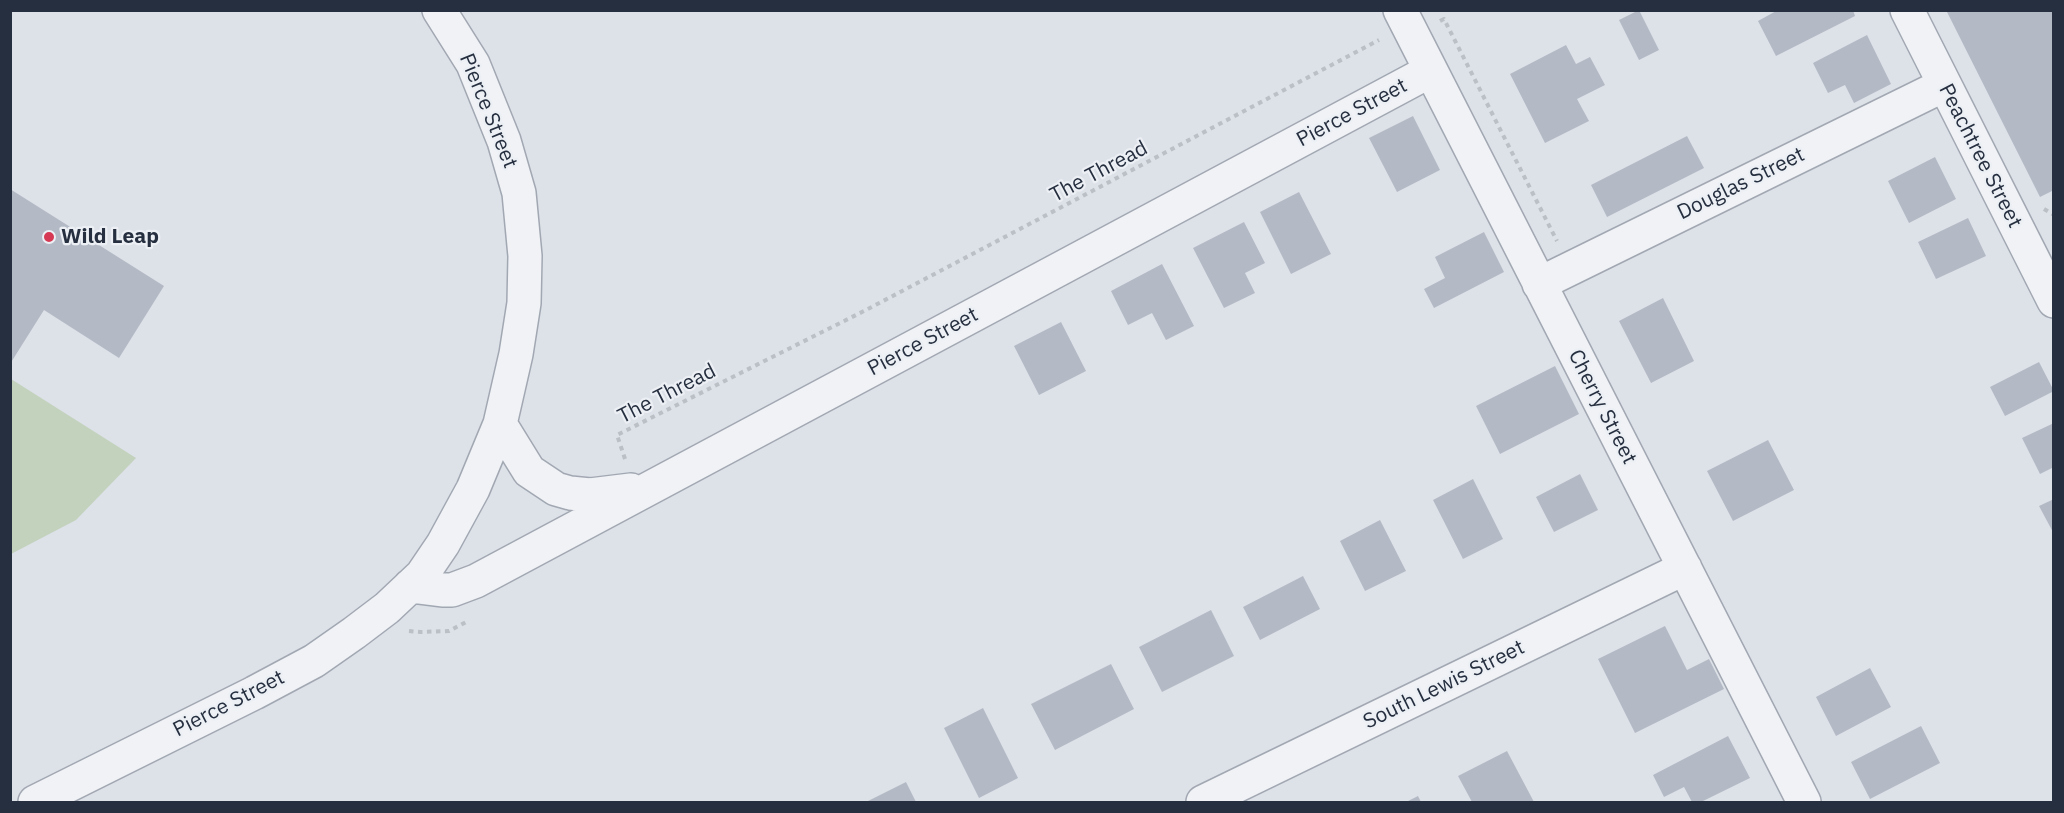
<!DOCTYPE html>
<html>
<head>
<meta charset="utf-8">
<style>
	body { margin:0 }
	#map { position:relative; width:2064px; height:813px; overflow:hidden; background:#dde1e8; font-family:"IBM Plex Sans",sans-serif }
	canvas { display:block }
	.frame { position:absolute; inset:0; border:12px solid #262f3f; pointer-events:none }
</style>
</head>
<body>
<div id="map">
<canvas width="2064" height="813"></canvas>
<div class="frame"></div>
</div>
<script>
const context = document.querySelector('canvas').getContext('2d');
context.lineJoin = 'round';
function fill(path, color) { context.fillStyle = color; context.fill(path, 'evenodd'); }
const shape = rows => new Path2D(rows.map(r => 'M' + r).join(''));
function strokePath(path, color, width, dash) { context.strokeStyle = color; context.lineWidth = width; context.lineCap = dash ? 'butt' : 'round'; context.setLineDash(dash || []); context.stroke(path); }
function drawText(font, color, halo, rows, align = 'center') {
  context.font = font + ' "IBM Plex Sans",sans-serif'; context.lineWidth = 4.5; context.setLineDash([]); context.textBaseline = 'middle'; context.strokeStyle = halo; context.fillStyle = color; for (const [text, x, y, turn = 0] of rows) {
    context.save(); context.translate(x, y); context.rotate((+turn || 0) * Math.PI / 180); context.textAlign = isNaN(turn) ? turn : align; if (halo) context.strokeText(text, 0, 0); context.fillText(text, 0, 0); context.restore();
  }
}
fill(shape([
	[11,379,136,458,76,520,11,554]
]), '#c3d2bd');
fill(shape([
	[1639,10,1659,50,1639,60,1619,20],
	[1778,10,1853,10,1855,16,1776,56,1758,21],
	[1946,10,2054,10,2054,190,2040,197],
	[1867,35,1891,84,1854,103,1845,85,1828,93,1813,63],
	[1566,45,1576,64,1590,57,1605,85,1577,99,1589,121,1545,143,1510,74],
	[1413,116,1440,170,1397,192,1369,138],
	[1687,136,1704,168,1607,217,1591,185],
	[1935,157,1956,199,1909,223,1888,181],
	[10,189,164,286,119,358,44,310,10,364],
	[1299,192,1331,254,1291,274,1260,212],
	[1968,218,1986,256,1936,279,1918,242],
	[1244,222,1265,263,1245,273,1255,293,1224,308,1193,248],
	[1484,232,1504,272,1434,308,1424,289,1445,278,1435,257],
	[1162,264,1194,326,1166,340,1152,313,1128,325,1111,291],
	[1663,298,1694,361,1651,383,1619,321],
	[1061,322,1086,371,1039,395,1014,346],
	[2039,362,2054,391,2005,416,1990,387],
	[1555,366,1579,414,1500,454,1476,406],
	[2054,423,2054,467,2040,474,2022,438],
	[1768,440,1794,490,1733,521,1707,471],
	[1580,474,1598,510,1554,532,1536,497],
	[1473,479,1503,539,1463,559,1433,500],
	[2054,499,2054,534,2039,506],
	[1380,520,1406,571,1365,591,1340,541],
	[1303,576,1320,609,1260,640,1243,607],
	[1211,610,1234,656,1162,692,1139,647],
	[1665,626,1687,670,1709,659,1724,689,1635,733,1598,659],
	[1111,664,1134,709,1055,750,1031,704],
	[1870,668,1891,707,1836,736,1816,697],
	[983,708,1018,778,979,798,944,728],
	[1921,726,1940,763,1870,799,1851,762],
	[1728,736,1750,778,1701,802,1692,802,1684,787,1664,797,1653,775],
	[1507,751,1534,802,1472,802,1458,776],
	[906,782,916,802,866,802],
	[1418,796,1421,802,1406,802]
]), '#b4bac5');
const minor = shape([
	[1400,10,1804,802],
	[1907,10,2054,301],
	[1539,284,1944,85],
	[500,424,529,471,556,489,570,493,590,495,631,490],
	[410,586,442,590,452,590,476,581,1430,71],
	[35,802,254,693,314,661,354,633,387,608,422,575,443,544,473,489,500,424,516,354,524,303,525,256,519,193,504,141,473,64,439,10],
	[1203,802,1685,568]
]);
strokePath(minor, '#a2a8b2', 36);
strokePath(shape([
	[1440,21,1444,19,1557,241],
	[2044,209,2054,215],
	[625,459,617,435,866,310,1379,40],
	[409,631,420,632,449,631,468,621]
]), '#bbbfc6', 4, [4.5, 4.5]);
strokePath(minor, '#f0f2f6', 33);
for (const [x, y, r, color] of [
	[49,237,6,"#d53953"]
]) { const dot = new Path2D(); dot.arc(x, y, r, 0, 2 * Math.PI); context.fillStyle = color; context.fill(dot); strokePath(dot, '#ecf0f5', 2); }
drawText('21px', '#262f3f', '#ecf0f5', [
	["Pierce Street",488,111,68],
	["Pierce Street",1352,113,-28],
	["Peachtree Street",1980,156,63],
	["The Thread",1099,172,-28],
	["Douglas Street",1741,184,-26],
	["Pierce Street",923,342,-28],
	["The Thread",667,394,-27],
	["Cherry Street",1602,407,63],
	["South Lewis Street",1444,685,-26],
	["Pierce Street",229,704,-27]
]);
drawText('bold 21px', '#262f3f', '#ecf0f5', [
	["Wild Leap",61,237]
], 'left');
</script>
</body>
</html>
